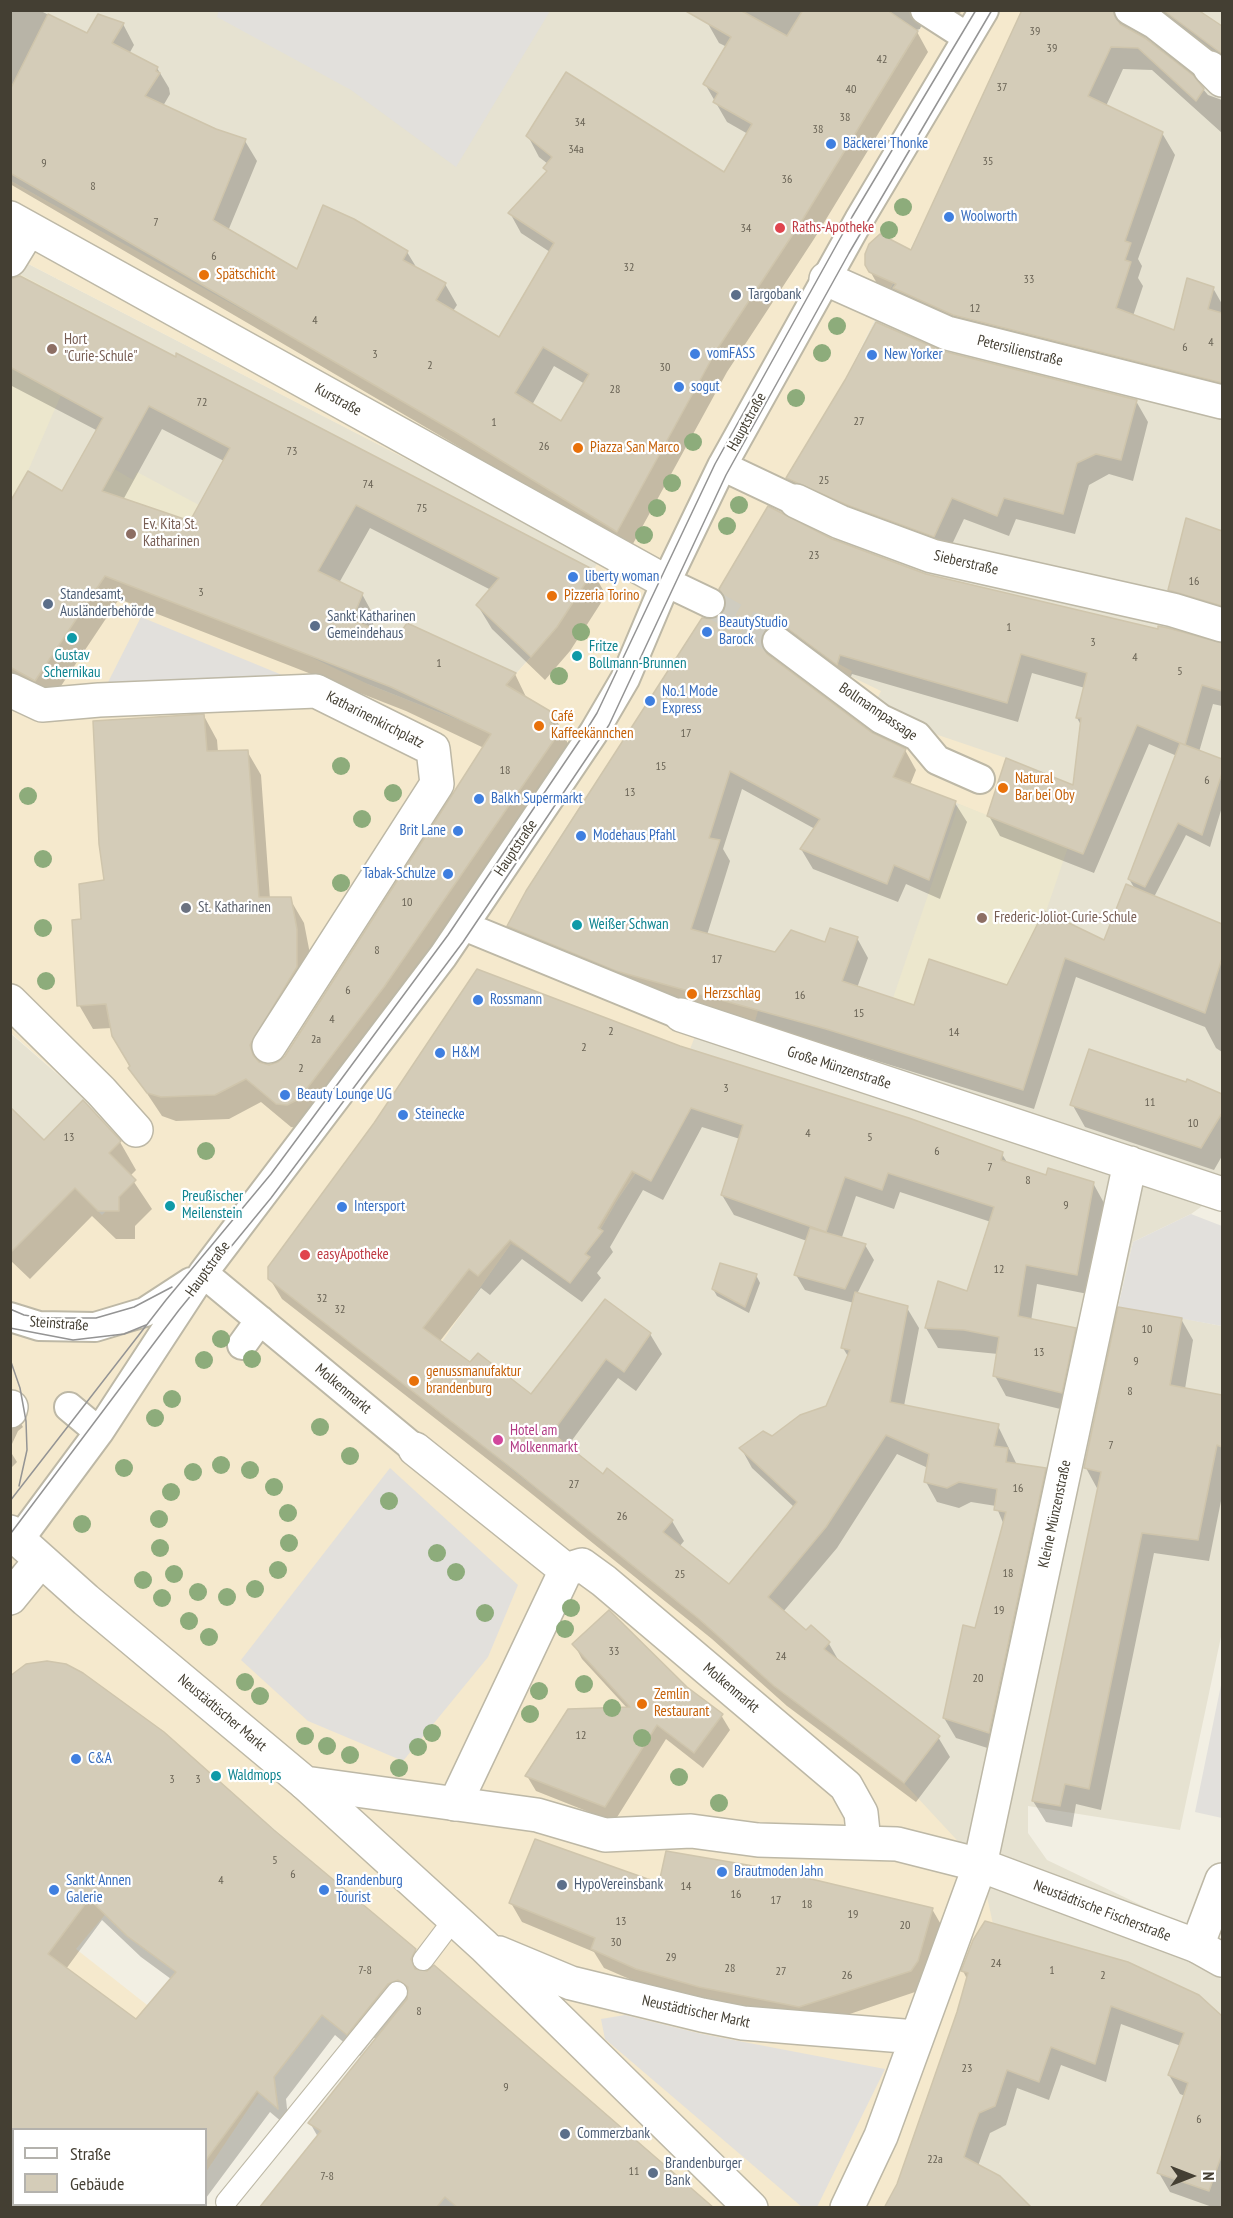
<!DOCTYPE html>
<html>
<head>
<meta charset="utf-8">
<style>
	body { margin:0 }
	#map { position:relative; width:1233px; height:2218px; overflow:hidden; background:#f2efe3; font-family:"PT Sans Narrow",sans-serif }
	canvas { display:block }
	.frame { position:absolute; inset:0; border:12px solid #443f33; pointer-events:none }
	.legend { position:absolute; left:12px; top:2128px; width:195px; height:78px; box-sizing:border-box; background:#fff; border:2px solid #b4b2ad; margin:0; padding:8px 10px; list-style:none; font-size:18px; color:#443f33 }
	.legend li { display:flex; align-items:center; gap:12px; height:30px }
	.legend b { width:30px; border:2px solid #b4b2ad }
	.north { position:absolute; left:1161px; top:2146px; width:60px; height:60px; -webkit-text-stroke:4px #fff; paint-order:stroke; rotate:90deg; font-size:16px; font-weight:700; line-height:24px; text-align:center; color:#443f33 }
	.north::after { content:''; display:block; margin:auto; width:21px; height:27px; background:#443f33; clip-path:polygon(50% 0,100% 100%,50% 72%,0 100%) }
</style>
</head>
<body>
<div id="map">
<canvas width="1233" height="2218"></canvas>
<div class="frame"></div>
<ul class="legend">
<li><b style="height:8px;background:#fff"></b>Straße</li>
<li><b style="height:16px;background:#d4ccb8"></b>Gebäude</li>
</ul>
<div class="north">N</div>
</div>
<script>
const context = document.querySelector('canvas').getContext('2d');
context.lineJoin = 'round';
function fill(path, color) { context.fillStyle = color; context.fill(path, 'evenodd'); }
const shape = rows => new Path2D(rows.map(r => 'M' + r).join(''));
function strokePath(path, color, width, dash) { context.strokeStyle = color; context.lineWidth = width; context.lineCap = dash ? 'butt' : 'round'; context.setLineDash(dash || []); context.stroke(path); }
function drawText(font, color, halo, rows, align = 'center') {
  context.font = font + ' "PT Sans Narrow",sans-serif'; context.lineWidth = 4.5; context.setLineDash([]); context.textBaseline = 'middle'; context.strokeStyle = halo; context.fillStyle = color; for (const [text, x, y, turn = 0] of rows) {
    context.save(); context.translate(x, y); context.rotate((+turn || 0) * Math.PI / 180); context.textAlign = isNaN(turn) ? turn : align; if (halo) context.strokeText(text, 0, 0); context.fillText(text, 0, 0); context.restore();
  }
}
fill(shape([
	[11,11,931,11,760,286,650,471,618,530,11,181],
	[1022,11,1222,11,1222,1192,1191,1214,1133,1242,1118,1306,1222,1326,1222,1632,1180,1830,1028,1806,1028,1833,1047,1860,1222,1944,1222,2207,884,2207,896,2187,925,2108,982,1926,874,1761,788,1697,699,1619,409,1388,511,1243,573,1276,618,1199,654,1146,504,929,540,867,710,603,845,380,940,189],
	[11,255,601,559,557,627,471,725,370,685,11,563],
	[10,1033,85,1098,124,1138,13,1251]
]), '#e6e2d1');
fill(shape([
	[931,11,1022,11,940,189,845,380,690,639,540,867,505,929,582,961,756,1009,758,1011,750,1038,695,1036,654,1146,618,1199,573,1277,511,1244,409,1388,699,1619,788,1697,904,1783,980,1865,993,1924,980,1929,957,2012,901,2176,884,2207,708,2207,428,1960,218,1781,76,1949,259,2093,206,2172,206,2130,14,2130,14,2204,183,2205,181,2207,11,2207,10,1249,13,1251,75,1188,102,1215,106,1211,119,1211,119,1197,136,1180,109,1153,124,1137,85,1098,11,1033,10,563,35,526,370,685,471,725,557,627,600,559,11,255,11,181,408,402,618,530,716,351,803,219],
	[788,621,790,638,852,671,850,676,881,691,876,701,938,735,1006,758,988,816,893,777,906,748,795,691,778,660,770,653]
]), '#f5e9cd');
fill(shape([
	[20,274,111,322,86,364,81,361,61,395,28,471,11,502,10,289],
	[114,469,133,480,137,472,199,505,184,538,101,494],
	[959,804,1068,847,989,1079,874,1044,893,998]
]), '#ece7cd');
fill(shape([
	[219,10,550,10,550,11,456,167,351,90,217,17],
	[141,617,360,707,316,691,99,700],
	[1191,1214,1222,1226,1222,1326,1118,1307,1133,1242],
	[390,1468,518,1585,488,1657,403,1761,308,1721,241,1660],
	[1222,1680,1222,1818,1195,1812],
	[625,2015,702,2034,885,2069,817,2207,802,2207,605,2039,601,2019]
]), '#e2e0dc');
fill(shape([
	[10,10,39,10,88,35,123,24,134,45,129,54,157,68,169,88,170,94,163,106,245,141,257,161,228,231,298,271,407,252,418,270,445,284,457,305,453,311,500,339,550,252,521,233,510,213,548,173,545,168,548,164,539,157,528,136,724,174,748,134,727,122,705,84,727,47,719,43,707,22,714,10,965,10,950,18,923,21,920,29,916,30,928,52,814,239,727,372,629,551,468,452,10,184],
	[554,366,585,384,561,423,532,405],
	[1025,10,1195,10,1222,28,1222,66,1127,24,1126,28,1193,77,1208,95,1222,100,1222,133,1152,70,1123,69,1106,106,1162,133,1175,155,1138,259,1142,266,1138,278,1143,286,1133,316,1175,332,1213,288,1222,304,1222,403,967,337,883,294,866,264,911,252],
	[10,280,592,571,606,595,570,651,545,680,492,629,478,606,491,590,370,528,339,583,362,594,375,618,371,629,397,639,408,625,515,674,527,699,554,715,573,754,302,1129,291,1127,261,1102,229,1119,176,1121,162,1116,130,1068,112,1028,93,1029,79,1005,83,921,204,716,217,740,218,752,247,751,261,775,270,899,290,899,304,923,310,954,310,992,266,1065,279,1064,286,1057,484,748,406,711,119,599,49,704,10,680,10,503,63,493,98,431,10,385],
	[162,429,224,461,191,523,123,500],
	[942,353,1136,401,1148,422,1133,481,1109,474,1089,485,1075,534,1016,519,1009,536,964,519,946,557,800,499,788,478],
	[1187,519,1222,531,1222,621,1181,609,1169,589],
	[831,540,927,576,1222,645,1222,706,1213,704,1199,752,1222,761,1222,807,1210,847,1186,835,1154,897,1222,925,1222,1052,1216,1048,1205,1027,1076,977,1034,1109,838,1049,629,990,520,945,508,926,712,621],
	[775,651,848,684,852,674,1018,722,1032,673,1085,688,1077,718,1081,725,1074,787,989,816,1000,836,1094,873,1149,744,1177,756,1129,879,1135,889,1105,942,1044,913,1008,987,915,1007,857,988,868,958,857,938,775,954,707,935,730,861,723,849,742,789,815,829,801,849,813,869,898,902,906,884,940,899,967,822,955,803,910,785,916,770,905,750,871,734,771,659],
	[680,1047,1002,1154,1008,1164,1047,1177,1093,1183,1104,1203,1088,1294,1037,1284,1031,1321,1075,1329,1086,1349,1073,1412,1006,1396,995,1376,998,1354,938,1348,926,1328,968,1293,991,1222,900,1192,894,1209,856,1196,842,1237,865,1245,874,1260,857,1294,907,1308,919,1328,904,1406,998,1426,1017,1465,1045,1470,1056,1490,1000,1752,956,1738,944,1718,976,1630,1004,1525,996,1506,971,1502,959,1508,937,1502,926,1482,928,1468,897,1454,837,1548,783,1612,806,1632,828,1642,840,1663,938,1737,950,1757,916,1802,787,1706,712,1639,527,1490,282,1299,270,1279],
	[702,1127,740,1139,722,1195,734,1215,807,1241,796,1275,805,1290,854,1303,843,1348,849,1358,827,1407,772,1438,741,1448,752,1468,794,1507,729,1586,679,1547,684,1541,672,1521,603,1476,567,1447,618,1378,636,1391,662,1354,650,1334,531,1396,471,1364,440,1341,481,1288,490,1295,522,1259,582,1302,601,1278,597,1273,613,1252,610,1247,643,1190,663,1200],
	[1188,1081,1222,1096,1222,1156,1214,1170,1085,1127,1072,1104,1187,1084],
	[10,1109,44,1142,120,1142,136,1170,130,1176,152,1209,135,1226,135,1239,116,1239,92,1216,30,1279,10,1260],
	[756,1275,760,1283,749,1313,717,1296,713,1289],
	[1181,1319,1193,1340,1185,1389,1222,1396,1222,1496,1209,1561,1154,1553,1101,1810,1076,1804,1072,1827,1046,1822,1033,1801,1098,1490,1086,1468],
	[10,1405,23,1427,18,1431,12,1444,12,1454,17,1462,10,1469],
	[574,1644,686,1688,721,1715,730,1730,703,1768,666,1739,614,1822,536,1791,527,1776,628,1709,582,1659],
	[10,1678,273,1831,415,1950,428,1973,707,2208,261,2208,318,2137,310,2123,377,2039,374,2038,360,2056,335,2035,286,2099,289,2128,270,2112,206,2198,206,2130,14,2130,14,2204,203,2204,207,2208,10,2208],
	[102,1920,141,1957,171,1979,136,2021,66,1969],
	[660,1885,932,1909,943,1928,921,1990,814,2026,648,1987,604,1968,594,1952,522,1922,511,1903],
	[963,1971,1199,1996,1222,2018,1222,2208,1215,2208,1170,2192,1159,2173,1185,2096,1180,2094,1169,2075,1181,2046,1121,2024,1106,2082,1061,2065,1049,2100,1017,2088,1006,2125,990,2133,978,2166,899,2185,958,2012,967,1979]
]), '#0003');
const building = shape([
	[684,10,740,10,787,36,803,10,887,10,918,31,803,219,716,351,617,532,455,432,10,173,10,90,48,14,87,33,98,14,124,23,112,43,158,67,156,71,160,73,145,96,216,129,246,139,213,220,297,269,323,205,354,219,408,251,403,260,446,283,436,300,499,337,554,243,508,213,547,171,543,168,552,157,526,136,566,72,724,172,752,124,713,102,718,93,703,84,731,37,684,10],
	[543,347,589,374,561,421,515,393,543,347],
	[1022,10,1113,10,1120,24,1145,38,1194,76,1204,89,1196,101,1138,48,1111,47,1088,96,1163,132,1125,241,1131,243,1125,260,1131,262,1116,308,1174,330,1187,278,1214,287,1208,309,1222,313,1222,383,953,315,893,288,896,284,869,272,865,265,865,254,869,244,880,234,911,250,1022,10],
	[1163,10,1198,10,1222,26,1222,54,1163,10],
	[20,276,176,357,176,353,594,570,557,627,531,657,476,605,499,578,356,505,318,571,363,593,352,620,397,638,407,623,516,673,506,685,555,714,550,723,561,730,384,987,299,1099,287,1105,276,1104,246,1079,215,1095,161,1097,147,1093,128,1068,130,1066,112,1036,106,1004,77,1006,72,920,81,919,79,884,104,880,99,844,93,721,204,714,207,751,248,750,259,897,291,897,297,929,297,967,250,1045,253,1055,259,1062,269,1065,278,1062,285,1056,491,734,391,687,105,576,35,681,10,667,10,502,28,471,62,491,103,418,10,367,10,279,20,276],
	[149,406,230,448,190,521,102,491,149,406],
	[876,322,942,351,1137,400,1121,460,1096,454,1077,463,1063,514,1004,498,997,516,952,498,934,537,847,505,786,478,845,380,876,322],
	[768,506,832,539,926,574,1158,629,1158,626,1168,628,1222,643,1222,691,1202,685,1185,745,1137,725,1083,854,987,816,1006,758,1073,785,1081,718,1076,718,1087,673,1021,654,1007,703,840,655,837,665,787,628,778,625,770,626,764,632,761,640,767,654,871,732,906,749,893,777,956,801,929,880,894,865,887,884,800,849,820,819,730,771,709,838,720,840,691,929,775,952,791,930,825,942,830,928,858,937,842,981,914,1005,929,959,1007,985,1044,911,1104,940,1126,884,1222,924,1222,958,1205,1013,1065,958,1023,1090,826,1029,616,971,507,926,526,891,702,618,712,619,725,611,726,601,719,589,768,506],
	[1186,518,1222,531,1222,606,1168,590,1186,518],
	[1180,743,1222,759,1222,773,1202,835,1178,823,1145,887,1128,879,1180,743],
	[477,969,680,1046,909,1118,1003,1152,1001,1160,1046,1175,1048,1168,1094,1182,1077,1275,1026,1265,1018,1316,1076,1328,1062,1393,993,1376,999,1337,964,1330,925,1328,938,1281,967,1291,994,1207,888,1173,882,1190,845,1177,826,1232,721,1195,743,1125,691,1108,651,1181,632,1171,598,1228,603,1231,585,1254,590,1257,570,1283,510,1240,478,1276,469,1269,423,1328,470,1362,478,1353,531,1394,605,1299,651,1333,624,1372,606,1359,552,1433,603,1474,607,1468,673,1520,663,1532,729,1584,797,1502,739,1448,763,1431,772,1436,800,1415,826,1406,850,1350,841,1348,855,1292,908,1306,890,1402,999,1424,994,1446,1008,1448,1006,1462,1046,1468,989,1733,943,1718,963,1625,975,1628,1006,1512,994,1510,997,1489,959,1482,947,1488,924,1482,929,1454,886,1435,826,1527,768,1597,806,1630,811,1625,830,1642,824,1649,940,1736,904,1783,774,1686,699,1619,514,1470,268,1279,268,1267,374,1123,477,969],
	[1089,1049,1186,1082,1187,1079,1222,1094,1222,1113,1201,1148,1070,1105,1089,1049],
	[83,1100,121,1141,109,1153,136,1180,119,1197,119,1211,98,1211,75,1188,10,1253,10,1107,44,1140,83,1100],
	[810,1228,866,1244,845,1289,794,1275,810,1228],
	[720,1263,757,1274,745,1307,712,1289,720,1263],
	[1118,1307,1182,1318,1170,1385,1222,1395,1222,1447,1217,1445,1198,1540,1142,1533,1089,1789,1065,1784,1060,1806,1032,1801,1101,1472,1084,1468,1118,1307],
	[609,1610,687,1687,723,1714,694,1753,657,1725,605,1807,525,1776,568,1709,630,1707,572,1644,609,1610],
	[47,1661,66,1664,83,1673,164,1732,274,1830,416,1949,411,1959,415,1969,427,1971,434,1965,714,2208,458,2208,445,2197,436,2208,259,2208,321,2131,308,2123,407,1999,408,1987,398,1980,388,1984,347,2035,322,2015,274,2077,278,2109,257,2091,206,2160,206,2130,10,2130,10,1676,26,1664,47,1661],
	[89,1899,127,1936,176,1972,136,2019,48,1954,89,1899],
	[535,1839,659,1883,666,1851,765,1868,933,1908,918,1961,911,1971,799,2007,699,1987,636,1969,591,1949,595,1938,509,1903,535,1839],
	[985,1921,1128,1962,1199,1995,1222,2016,1222,2154,1209,2191,1157,2173,1188,2083,1168,2075,1184,2033,1111,2006,1095,2064,1051,2047,1039,2082,1007,2070,995,2106,979,2113,973,2129,964,2157,1000,2176,1032,2208,884,2208,897,2184,957,2012,968,1973,961,1971,973,1940,985,1921]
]);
fill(building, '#d4ccb8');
strokePath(building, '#cfc5ac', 1.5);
strokePath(shape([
	[710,603,777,641]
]), '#cfccc0', 28, [28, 14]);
const service = shape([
	[423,1960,454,1919],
	[226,2202,397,1992]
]);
const pedestrian = shape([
	[925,10,967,37],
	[1129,10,1154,24,1210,68],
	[722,466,796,501],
	[666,582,710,603],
	[777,641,881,719,917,736,937,760,980,779],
	[464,926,681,1015],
	[203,1273,415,1449],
	[10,1317,39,1326,95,1327,145,1312,191,1282],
	[242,1345,260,1320],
	[69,1407,99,1432],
	[19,1540,99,1432,203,1273,443,956,594,732,625,679,666,582,722,466,859,220,984,10]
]);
const minor = shape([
	[1210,68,1222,80],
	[10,218,666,582],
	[10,260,29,229],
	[826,279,947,333,1222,402],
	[796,501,840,522,932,556,1173,610,1222,625],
	[10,690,42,705,99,700,316,691,433,749,437,784,269,1046],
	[10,1001,101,1091,136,1130],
	[681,1015,1222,1194],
	[415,1449,566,1570],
	[305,1783,484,1946,751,2208],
	[455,1804,566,1570,582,1565,604,1581,846,1786,861,1813,864,1842],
	[1197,1946,1222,1880],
	[499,1953,571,1983,702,2015,743,2023,916,2037],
	[847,2208,881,2136,980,1865,1130,1163]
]);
const tertiary = shape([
	[10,1411,11,1407],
	[10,1532,86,1600,305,1783,537,1815,605,1835,691,1831,758,1840,897,1844,980,1865,1197,1946,1222,1960],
	[10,1598,41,1560]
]);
strokePath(service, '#bdb8a6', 22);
strokePath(pedestrian, '#bdb8a6', 32);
strokePath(minor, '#bdb8a6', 36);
strokePath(tertiary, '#bdb8a6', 36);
strokePath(service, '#fff', 20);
strokePath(pedestrian, '#fff', 28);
strokePath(minor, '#fff', 33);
strokePath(tertiary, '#fff', 33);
strokePath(shape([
	[10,1309,24,1315,43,1318,96,1318,134,1307,172,1287],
	[10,1328,73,1340,124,1334,146,1325],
	[10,1359,20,1388,26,1421,27,1450,19,1486],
	[10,1501,166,1300,271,1174,448,935,582,737,597,713,715,464,852,217,976,10],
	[11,1533,179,1310,271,1198,463,942,609,725,726,475,849,253,992,10]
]), '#949494', 1.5);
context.fillStyle = '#8dac7b';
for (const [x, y] of [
	[903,207],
	[889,230],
	[837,326],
	[822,353],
	[796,398],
	[693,442],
	[672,483],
	[739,505],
	[657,508],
	[727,526],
	[644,535],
	[581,632],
	[559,676],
	[341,766],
	[393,793],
	[28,796],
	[362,819],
	[43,859],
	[341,883],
	[43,928],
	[46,981],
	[206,1151],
	[221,1339],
	[252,1359],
	[204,1360],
	[172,1399],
	[155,1418],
	[320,1427],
	[350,1456],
	[221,1465],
	[124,1468],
	[250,1470],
	[193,1472],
	[274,1487],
	[171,1492],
	[389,1501],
	[288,1513],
	[159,1519],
	[82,1524],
	[289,1543],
	[160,1548],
	[437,1553],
	[278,1570],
	[456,1572],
	[174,1574],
	[143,1580],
	[255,1589],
	[198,1592],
	[227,1597],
	[162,1598],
	[571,1608],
	[485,1613],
	[189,1621],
	[565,1629],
	[209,1637],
	[245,1682],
	[584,1684],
	[539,1691],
	[260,1696],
	[612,1708],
	[530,1714],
	[432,1733],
	[305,1736],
	[642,1738],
	[327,1746],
	[418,1747],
	[350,1755],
	[399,1768],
	[679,1777],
	[719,1803]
]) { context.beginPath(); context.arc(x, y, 9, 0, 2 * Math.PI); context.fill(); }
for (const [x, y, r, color] of [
	[831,144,6,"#3f7fe0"],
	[949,217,6,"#3f7fe0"],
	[780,228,6,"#e0444e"],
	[204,275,6,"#e8710a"],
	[736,295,6,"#5c6f8a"],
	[52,349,6,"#8d6e63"],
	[695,354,6,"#3f7fe0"],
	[872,355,6,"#3f7fe0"],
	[679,387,6,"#3f7fe0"],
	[578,448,6,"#e8710a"],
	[131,534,6,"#8d6e63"],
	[573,577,6,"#3f7fe0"],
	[552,596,6,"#e8710a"],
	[48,604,6,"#5c6f8a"],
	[315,626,6,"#5c6f8a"],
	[707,632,6,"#3f7fe0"],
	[72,638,6,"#0f9aa8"],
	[577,656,6,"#0f9aa8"],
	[650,701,6,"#3f7fe0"],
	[539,726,6,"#e8710a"],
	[1003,788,6,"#e8710a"],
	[479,799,6,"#3f7fe0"],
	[458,831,6,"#3f7fe0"],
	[581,836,6,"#3f7fe0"],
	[448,874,6,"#3f7fe0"],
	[186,908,6,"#6b7280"],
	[982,918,6,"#8d6e63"],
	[577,925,6,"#0f9aa8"],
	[692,994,6,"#e8710a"],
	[478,1000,6,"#3f7fe0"],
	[440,1053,6,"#3f7fe0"],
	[285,1095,6,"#3f7fe0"],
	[403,1115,6,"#3f7fe0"],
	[170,1206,6,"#0f9aa8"],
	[342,1207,6,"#3f7fe0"],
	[305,1255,6,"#e0444e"],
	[414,1381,6,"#e8710a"],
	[498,1440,6,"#d1479c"],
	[642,1704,6,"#e8710a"],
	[76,1759,6,"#3f7fe0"],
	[216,1776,6,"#0f9aa8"],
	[722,1872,6,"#3f7fe0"],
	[562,1885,6,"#5c6f8a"],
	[54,1890,6,"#3f7fe0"],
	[324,1890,6,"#3f7fe0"],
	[565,2134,6,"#5c6f8a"],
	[653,2173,6,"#5c6f8a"]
]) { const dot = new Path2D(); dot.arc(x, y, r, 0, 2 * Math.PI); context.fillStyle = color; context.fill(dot); strokePath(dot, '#fff', 2); }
drawText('12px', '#686254', null, [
	["39",1035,32],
	["39",1052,49],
	["42",882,60],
	["37",1002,88],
	["40",851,90],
	["38",845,118],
	["34",580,123],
	["38",818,130],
	["34a",576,150],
	["35",988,162],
	["9",44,164],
	["36",787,180],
	["8",93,187],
	["7",156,223],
	["34",746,229],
	["6",214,257],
	["32",629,268],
	["33",1029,280],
	["12",975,309],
	["4",315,321],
	["4",1211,343],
	["6",1185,348],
	["3",375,355],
	["2",430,366],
	["30",665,368],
	["28",615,390],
	["72",202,403],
	["27",859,422],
	["1",494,423],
	["26",544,447],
	["73",292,452],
	["25",824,481],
	["74",368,485],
	["75",422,509],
	["23",814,556],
	["16",1194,582],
	["3",201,593],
	["1",1009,628],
	["3",1093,643],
	["4",1135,658],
	["1",439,664],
	["5",1180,672],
	["17",686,734],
	["15",661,767],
	["18",505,771],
	["6",1207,781],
	["13",630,793],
	["10",407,903],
	["8",377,951],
	["17",717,960],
	["6",348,991],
	["16",800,996],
	["15",859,1014],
	["4",332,1020],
	["2",611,1032],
	["14",954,1033],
	["2a",316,1040],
	["2",584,1048],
	["2",301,1069],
	["3",726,1089],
	["11",1150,1103],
	["10",1193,1124],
	["4",808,1134],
	["13",69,1138],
	["5",870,1138],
	["6",937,1152],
	["7",990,1168],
	["8",1028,1181],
	["9",1066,1206],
	["12",999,1270],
	["32",322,1299],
	["32",340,1310],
	["10",1147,1330],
	["13",1039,1353],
	["9",1136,1362],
	["8",1130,1392],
	["7",1111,1446],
	["27",574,1485],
	["16",1018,1489],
	["26",622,1517],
	["18",1008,1574],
	["25",680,1575],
	["19",999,1611],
	["33",614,1652],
	["24",781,1657],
	["20",978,1679],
	["12",581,1736],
	["3",172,1780],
	["3",198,1780],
	["5",275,1861],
	["6",293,1875],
	["4",221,1881],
	["14",686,1887],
	["16",736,1895],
	["17",776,1901],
	["18",807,1905],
	["19",853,1915],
	["13",621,1922],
	["20",905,1926],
	["30",616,1943],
	["29",671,1958],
	["24",996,1964],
	["28",730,1969],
	["7-8",365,1971],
	["1",1052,1971],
	["27",781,1972],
	["26",847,1976],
	["2",1103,1976],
	["8",419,2012],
	["23",967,2069],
	["9",506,2088],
	["6",1199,2120],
	["22a",935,2160],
	["11",634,2172],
	["7-8",327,2177]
]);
drawText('15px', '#366cbe', '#fff', [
	["Bäckerei Thonke",843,144],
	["Woolworth",961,217],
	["vomFASS",707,354],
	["New Yorker",884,355],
	["sogut",691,387],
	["liberty woman",585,577],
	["BeautyStudio",719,623],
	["Barock",719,640],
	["No.1 Mode",662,692],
	["Express",662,709],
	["Balkh Supermarkt",491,799],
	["Brit Lane",446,831,"right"],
	["Modehaus Pfahl",593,836],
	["Tabak-Schulze",436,874,"right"],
	["Rossmann",490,1000],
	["H&M",452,1053],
	["Beauty Lounge UG",297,1095],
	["Steinecke",415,1115],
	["Intersport",354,1207],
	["C&A",88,1759],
	["Brautmoden Jahn",734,1872],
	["Sankt Annen",66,1881],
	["Galerie",66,1898],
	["Brandenburg",336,1881],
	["Tourist",336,1898]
], 'left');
drawText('15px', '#be3a42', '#fff', [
	["Raths-Apotheke",792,228],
	["easyApotheke",317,1255]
], 'left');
drawText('15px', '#c56008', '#fff', [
	["Spätschicht",216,275],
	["Piazza San Marco",590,448],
	["Pizzeria Torino",564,596],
	["Café",551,717],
	["Kaffeekännchen",551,734],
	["Natural",1015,779],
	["Bar bei Oby",1015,796],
	["Herzschlag",704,994],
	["genussmanufaktur",426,1372],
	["brandenburg",426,1389],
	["Zemlin",654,1695],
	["Restaurant",654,1712]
], 'left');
drawText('15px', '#4e5e75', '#fff', [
	["Targobank",748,295],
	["Standesamt,",60,595],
	["Ausländerbehörde",60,612],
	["Sankt Katharinen",327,617],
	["Gemeindehaus",327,634],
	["HypoVereinsbank",574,1885],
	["Commerzbank",577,2134],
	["Brandenburger",665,2164],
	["Bank",665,2181]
], 'left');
drawText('15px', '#785e54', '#fff', [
	["Hort",64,340],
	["\"Curie-Schule\"",64,357],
	["Ev. Kita St.",143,525],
	["Katharinen",143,542],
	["Frederic-Joliot-Curie-Schule",994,918]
], 'left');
drawText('15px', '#443f33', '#fff', [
	["Petersilienstraße",1020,351,14],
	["Kurstraße",338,400,29],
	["Hauptstraße",747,422,-61],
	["Sieberstraße",966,563,13],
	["Bollmannpassage",878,712,34],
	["Katharinenkirchplatz",375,720,27],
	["Hauptstraße",516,848,-56],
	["Große Münzenstraße",839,1068,18],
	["Hauptstraße",208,1269,-54],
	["Steinstraße",59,1324,4],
	["Molkenmarkt",343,1389,40],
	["Kleine Münzenstraße",1055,1514,-78],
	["Molkenmarkt",731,1688,40],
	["Neustädtischer Markt",222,1713,40],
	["Neustädtische Fischerstraße",1102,1911,21],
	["Neustädtischer Markt",696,2012,12]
]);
drawText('15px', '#0d838f', '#fff', [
	["Fritze",589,647],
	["Bollmann-Brunnen",589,664],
	["Gustav",72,656,"center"],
	["Schernikau",72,673,"center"],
	["Weißer Schwan",589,925],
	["Preußischer",182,1197],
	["Meilenstein",182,1214],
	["Waldmops",228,1776]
], 'left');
drawText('15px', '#5b616d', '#fff', [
	["St. Katharinen",198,908]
], 'left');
drawText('15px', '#b23c85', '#fff', [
	["Hotel am",510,1431],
	["Molkenmarkt",510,1448]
], 'left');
</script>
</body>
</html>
